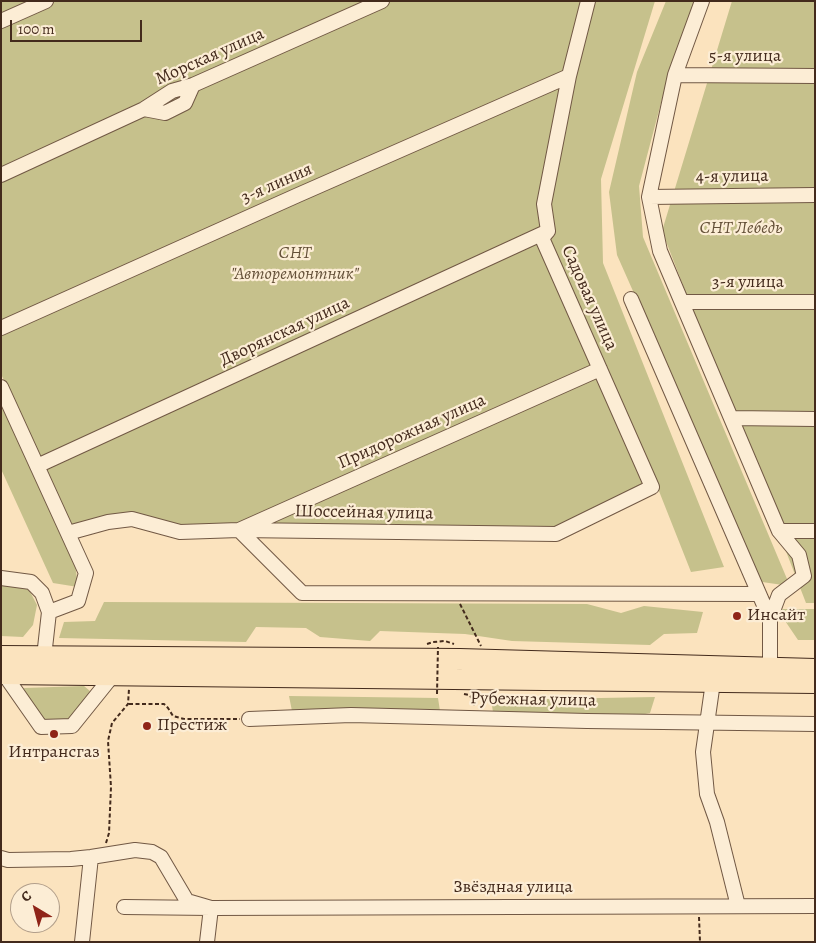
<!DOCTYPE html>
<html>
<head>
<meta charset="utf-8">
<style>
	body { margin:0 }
	#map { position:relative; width:816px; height:943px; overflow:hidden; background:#fbe3be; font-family:Alegreya,serif }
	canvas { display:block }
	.frame { position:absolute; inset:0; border:2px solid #432a1c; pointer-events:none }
	.north { position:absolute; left:10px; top:883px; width:50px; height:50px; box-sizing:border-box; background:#fcedd5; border:1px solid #b29f8b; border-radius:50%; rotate:323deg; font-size:14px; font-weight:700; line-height:20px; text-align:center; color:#432a1c }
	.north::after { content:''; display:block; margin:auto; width:18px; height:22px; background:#8f2418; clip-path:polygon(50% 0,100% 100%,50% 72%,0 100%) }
	.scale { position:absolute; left:10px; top:20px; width:132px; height:22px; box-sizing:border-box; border:2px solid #432a1c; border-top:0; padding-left:6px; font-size:15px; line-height:18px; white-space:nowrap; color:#432a1c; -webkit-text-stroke:4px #fcedd5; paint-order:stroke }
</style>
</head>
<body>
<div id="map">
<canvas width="816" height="943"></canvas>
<div class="frame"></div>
<div class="north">С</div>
<div class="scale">100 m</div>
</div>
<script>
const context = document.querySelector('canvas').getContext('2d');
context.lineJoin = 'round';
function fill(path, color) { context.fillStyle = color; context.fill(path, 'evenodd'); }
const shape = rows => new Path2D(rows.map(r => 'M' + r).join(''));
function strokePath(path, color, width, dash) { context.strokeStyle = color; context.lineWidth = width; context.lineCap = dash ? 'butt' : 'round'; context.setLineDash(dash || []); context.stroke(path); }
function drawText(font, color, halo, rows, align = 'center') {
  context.font = font + ' Alegreya,serif'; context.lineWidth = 4.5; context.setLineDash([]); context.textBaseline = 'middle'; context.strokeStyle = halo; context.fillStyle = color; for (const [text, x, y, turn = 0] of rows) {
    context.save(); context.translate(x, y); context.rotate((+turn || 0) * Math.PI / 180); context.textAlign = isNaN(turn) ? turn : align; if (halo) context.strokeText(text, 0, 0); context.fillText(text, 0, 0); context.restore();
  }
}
fill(shape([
	[1,1,655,1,601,179,603,263,724,567,691,572,655,481,557,529,182,527,131,512,74,529,1,374],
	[666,1,695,1,680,40,666,84,639,186,643,237,790,586,762,582,617,255,609,192,637,72],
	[732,1,815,1,815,603,806,603,662,231],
	[1,395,74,555,78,587,53,583,1,469],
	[1,582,25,582,37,605,33,625,23,637,1,636],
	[104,602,587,604,621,613,644,606,703,612,697,633,664,634,650,645,512,641,465,634,380,631,370,641,320,637,306,628,256,627,246,642,59,638,64,622,95,621],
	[777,609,815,609,815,640,798,640],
	[84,686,90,691,88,697,71,720,43,721,26,703,24,688],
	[289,696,438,698,440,711,292,711],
	[655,697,650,713,635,716,493,712,491,700]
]), '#c6c18c');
const minor = shape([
	[702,1,675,75,649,197,660,251,779,531,799,555,804,576,779,595,770,619,770,668],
	[1,21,46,1],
	[675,75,815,76],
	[144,109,165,113,185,103,193,85],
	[1,175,144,109,172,91,193,85,382,1],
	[649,197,815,195],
	[631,299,770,619],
	[682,302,815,302],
	[1,328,298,195,569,76],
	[600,369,239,530,302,593,759,594],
	[1,387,86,573,78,601,49,612,44,657],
	[731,418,815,419],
	[37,466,548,231],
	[779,531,815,531],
	[68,533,108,522,132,519,180,532,239,530,556,534,652,487,542,238,548,231,544,204,569,76,588,1],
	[1,578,31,582,42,593,49,612],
	[4,674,41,727,72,726,113,675],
	[713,682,703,752,707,794,717,822,738,906],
	[249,719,351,715,587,721,815,724],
	[1,858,8,860,71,859,91,857,135,850,152,852,161,857,187,901,211,908,207,942],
	[124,907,211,908,815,906],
	[82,942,91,857]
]);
const highway = shape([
	[1,656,460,659,815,669],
	[1,674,815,683]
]);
strokePath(minor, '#715844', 16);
strokePath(highway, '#432a1c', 22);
strokePath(shape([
	[460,604,481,646],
	[427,644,433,642,445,641,454,644],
	[464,694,469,695,472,698,474,703,474,707],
	[129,704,164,704,168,708,173,716,184,719,240,719],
	[106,843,109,833,111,787,108,741,112,723,128,704,129,689],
	[699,917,700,942]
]), '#432a1c', 2, [4, 2.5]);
strokePath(minor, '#fcedd5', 14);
strokePath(highway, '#fbe3be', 20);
strokePath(shape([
	[437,694,438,647]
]), '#432a1c', 2, [4, 2.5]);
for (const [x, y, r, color] of [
	[737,616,5,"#8f2418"],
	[147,726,5,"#8f2418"],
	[54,734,5,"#8f2418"]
]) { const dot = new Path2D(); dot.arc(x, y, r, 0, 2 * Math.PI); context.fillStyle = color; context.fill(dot); strokePath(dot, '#fcedd5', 2); }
drawText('18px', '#432a1c', '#fcedd5', [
	["Морская улица",210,57,-24],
	["5-я улица",745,57],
	["4-я улица",732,177,-1],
	["3-я линия",277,184,-24],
	["3-я улица",748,283],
	["Садовая улица",589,298,66],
	["Дворянская улица",285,332,-25],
	["Придорожная улица",412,432,-24],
	["Шоссейная улица",364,513,1],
	["Рубежная улица",533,700,1],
	["Звёздная улица",513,888]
]);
drawText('italic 18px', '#645038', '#fcedd5', [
	["СНТ Лебедь",741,229],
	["СНТ",295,254],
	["\"Авторемонтник\"",295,275]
]);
drawText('18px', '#432a1c', '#fcedd5', [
	["Инсайт",747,616],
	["Престиж",157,726],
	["Интрансгаз",54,753,"center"]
], 'left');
</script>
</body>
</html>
